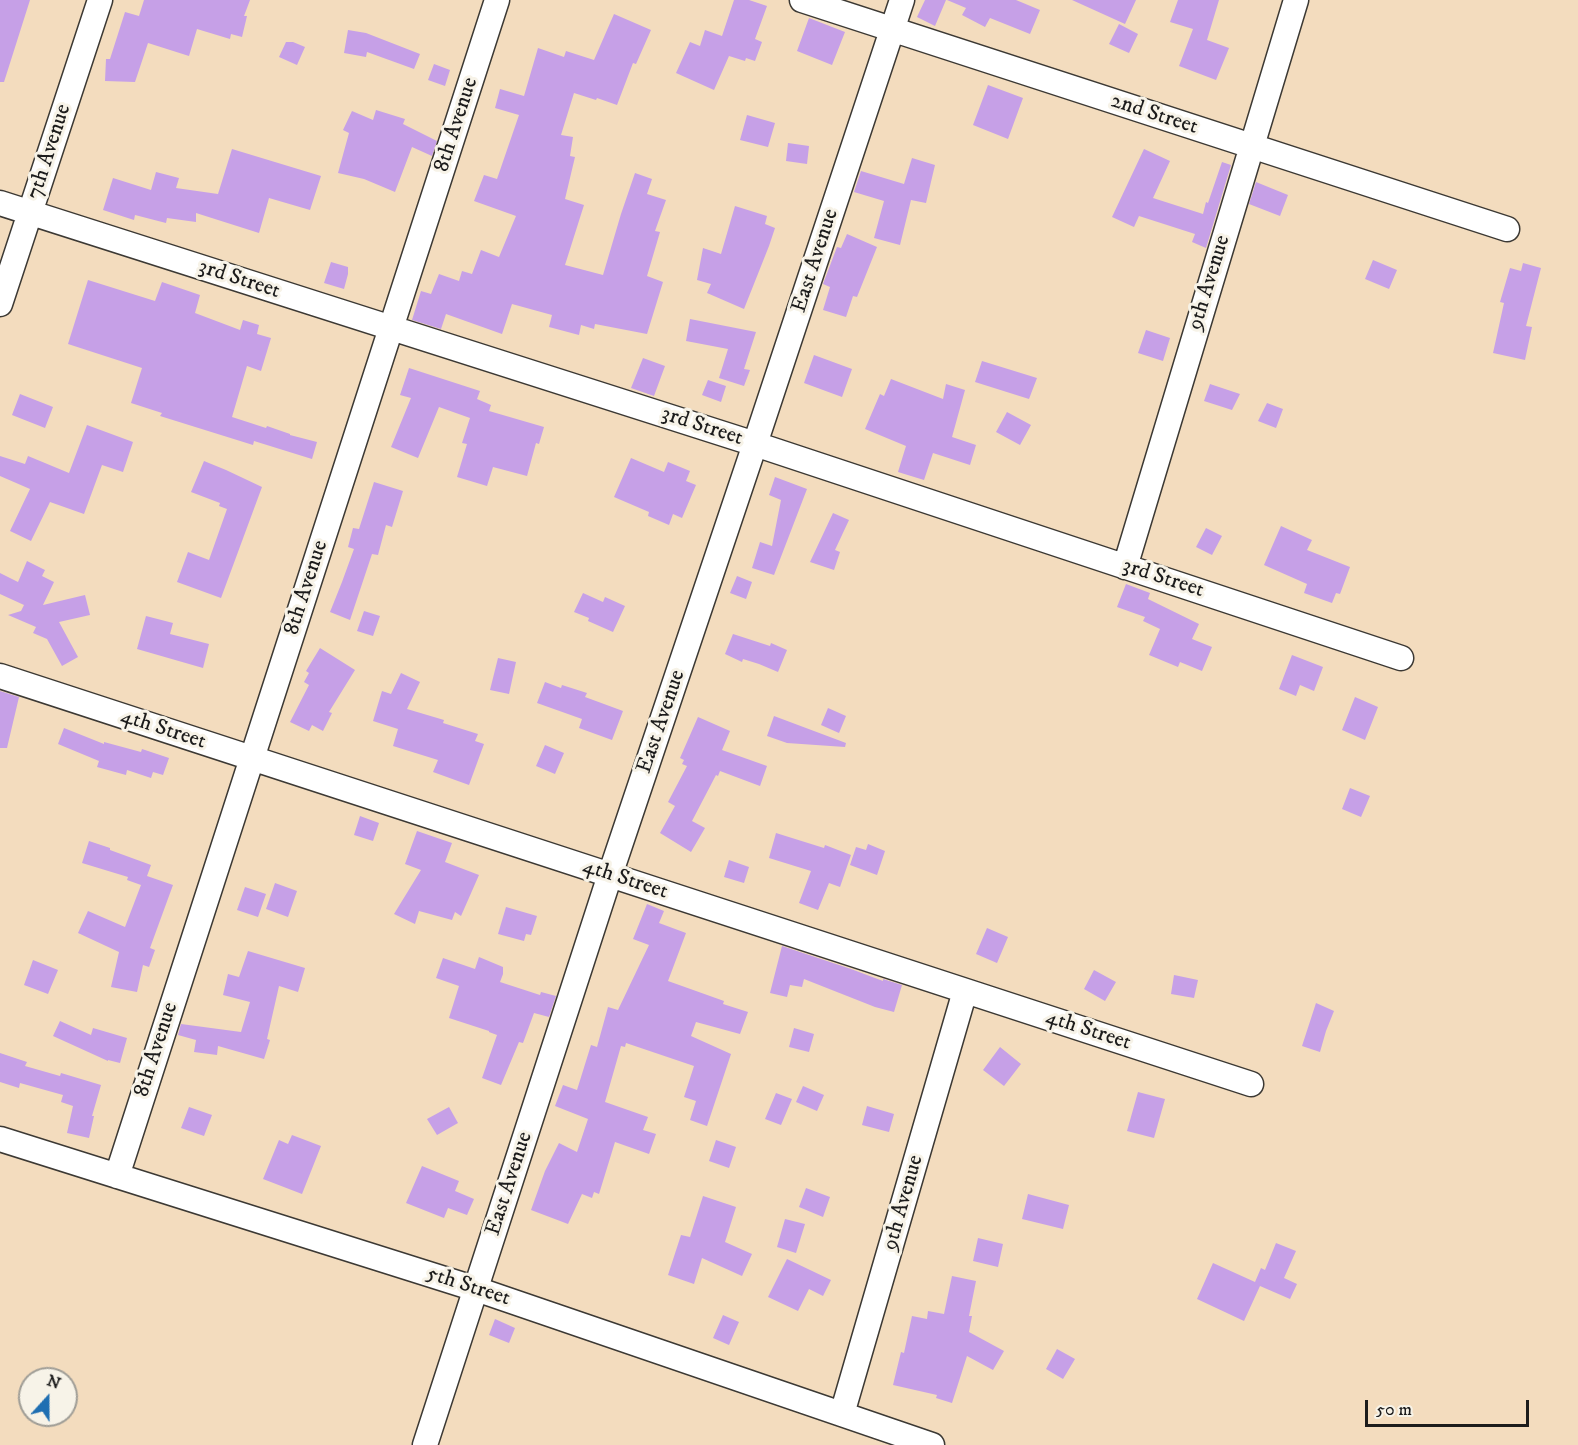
<!DOCTYPE html>
<html>
<head>
<meta charset="utf-8">
<style>
	body { margin:0 }
	#map { position:relative; width:1578px; height:1445px; overflow:hidden; background:#f3dcbe; font-family:"IM FELL DW Pica",serif }
	canvas { display:block }
	.north { position:absolute; left:18px; top:1367px; width:60px; height:60px; box-sizing:border-box; background:#f7f3e8; border:2px solid #9f9d96; border-radius:50%; rotate:21deg; font-size:16px; font-weight:700; line-height:24px; text-align:center; color:#1c1c1c }
	.north::after { content:''; display:block; margin:auto; width:21px; height:27px; background:#1f6fb2; clip-path:polygon(50% 0,100% 100%,50% 72%,0 100%) }
	.scale { position:absolute; left:1365px; top:1400px; width:164px; height:27px; box-sizing:border-box; border:3px solid #1c1c1c; border-top:0; padding-left:8px; font-size:18px; line-height:21px; white-space:nowrap; color:#1c1c1c; -webkit-text-stroke:4px #f7f3e8; paint-order:stroke }
</style>
</head>
<body>
<div id="map">
<canvas width="1578" height="1445"></canvas>
<div class="north">N</div>
<div class="scale">50 m</div>
</div>
<script>
const context = document.querySelector('canvas').getContext('2d');
context.lineJoin = 'round';
function fill(path, color) { context.fillStyle = color; context.fill(path, 'evenodd'); }
const shape = rows => new Path2D(rows.map(r => 'M' + r).join(''));
function strokePath(path, color, width, dash) { context.strokeStyle = color; context.lineWidth = width; context.lineCap = dash ? 'butt' : 'round'; context.setLineDash(dash || []); context.stroke(path); }
function drawText(font, color, halo, rows, align = 'center') {
  context.font = font + ' "IM FELL DW Pica",serif'; context.lineWidth = 6; context.setLineDash([]); context.textBaseline = 'middle'; context.strokeStyle = halo; context.fillStyle = color; for (const [text, x, y, turn = 0] of rows) {
    context.save(); context.translate(x, y); context.rotate((+turn || 0) * Math.PI / 180); context.textAlign = isNaN(turn) ? turn : align; if (halo) context.strokeText(text, 0, 0); context.fillText(text, 0, 0); context.restore();
  }
}
fill(shape([
	[0,0,30,0,4,82,0,82],
	[144,0,250,0,244,16,247,16,242,37,231,34,230,39,197,29,189,56,148,43,135,82,105,81,106,59,110,59,125,12,139,16],
	[734,0,749,0,767,6,755,39,762,42,755,61,746,58,745,61,729,56,714,90,676,73,690,42,700,46,705,30,722,36],
	[925,0,946,0,935,26,917,17],
	[947,0,1016,0,1040,10,1030,34,990,18,985,27,962,15,966,8],
	[1072,0,1136,0,1125,24],
	[1178,0,1219,0,1207,40,1229,48,1216,80,1179,66,1193,29,1170,22],
	[614,14,651,30,636,64,633,63,617,105,597,98,596,100,574,93,561,135,573,137,570,156,575,157,565,199,584,205,565,265,603,275,621,214,635,173,652,179,647,194,666,200,655,231,660,232,647,276,663,282,647,334,595,324,594,329,581,325,579,335,549,327,552,315,512,304,502,334,446,314,441,329,412,320,421,291,431,294,439,274,459,281,462,271,472,274,481,250,499,257,516,216,474,201,484,175,497,179,519,115,495,108,500,89,524,96,538,48,564,57,566,51,594,60],
	[809,18,845,32,832,65,797,51],
	[1119,24,1138,34,1129,53,1109,44],
	[348,30,366,33,420,54,414,69,367,52,366,57,344,53],
	[286,42,293,42,305,47,297,65,279,57],
	[434,64,450,70,445,86,428,80],
	[988,85,1023,98,1008,139,973,125],
	[376,110,405,119,403,124,437,141,432,156,412,147,395,192,364,179,338,173,349,133,343,130,352,111,373,120],
	[747,115,775,123,768,147,740,140],
	[788,143,809,146,807,164,786,161],
	[232,149,321,176,310,210,269,198,259,233,196,213,196,222,167,218,166,223,135,215,134,220,103,210,113,178,151,190,156,172,179,178,176,188,218,194],
	[1144,149,1170,161,1153,198,1203,214,1206,202,1208,203,1222,162,1231,165,1206,248,1192,242,1195,234,1139,216,1134,227,1112,217],
	[912,158,935,165,926,203,911,200,900,245,874,238,884,201,854,192,861,171,904,184],
	[1256,182,1288,195,1280,216,1249,204],
	[735,206,767,216,765,224,775,228,769,246,744,309,707,293,711,284,697,280,703,248,721,254],
	[847,234,877,247,857,297,853,296,846,317,823,310,830,287,823,284,837,247,841,248],
	[1373,260,1397,270,1389,289,1365,279],
	[331,262,348,267,348,274,344,289,324,283],
	[1523,263,1541,268,1526,326,1532,327,1525,360,1493,353,1504,303,1500,302,1510,268,1521,271],
	[88,280,155,301,162,282,200,295,195,313,240,330,243,320,259,325,257,334,271,338,261,371,247,366,232,417,266,428,267,426,290,434,290,435,317,442,312,459,254,441,253,445,160,416,162,413,131,403,142,368,68,344],
	[690,319,756,332,744,369,750,370,744,386,719,378,728,349,686,341],
	[1146,330,1170,338,1163,361,1138,353],
	[814,355,852,369,842,397,804,383],
	[643,358,665,366,654,396,631,388],
	[982,361,1037,378,1029,399,975,382],
	[409,368,480,391,477,399,491,405,489,411,544,427,539,444,536,443,527,476,493,467,487,486,457,477,467,444,462,443,470,418,439,407,418,458,391,447,411,398,400,395],
	[891,379,943,399,946,384,965,390,952,437,976,445,970,465,933,453,924,480,898,472,906,446,865,429,880,394,884,396],
	[708,380,726,386,721,402,702,395],
	[1210,384,1240,394,1232,410,1204,401],
	[20,394,53,407,45,428,12,415],
	[1267,403,1283,409,1276,428,1258,421],
	[1007,412,1031,425,1020,445,996,432],
	[87,425,133,442,123,472,102,465,84,514,50,502,31,541,10,531,30,489,0,476,0,456,25,464,28,456,69,473],
	[631,458,664,472,668,462,690,471,686,481,696,485,682,518,673,514,669,525,648,516,649,512,614,497],
	[204,461,226,470,262,487,221,598,177,582,188,552,209,560,227,509,219,506,220,503,191,492],
	[775,477,807,489,774,575,752,568,760,542,772,546,781,500,769,495],
	[374,482,403,491,392,527,386,525,378,555,372,554,350,620,330,612,342,582,354,549,348,547,353,528,359,529],
	[833,513,849,520,835,550,840,552,834,570,810,562],
	[1281,526,1312,540,1307,550,1350,567,1340,594,1336,593,1332,603,1304,593,1307,584,1264,565],
	[1206,528,1222,536,1212,555,1196,547],
	[27,561,45,570,42,576,54,582,43,605,85,595,90,615,59,622,78,657,62,666,47,639,33,633,36,627,8,615,21,611,24,605,0,594,0,573,18,582],
	[737,576,752,582,746,599,730,593],
	[1126,584,1150,593,1148,599,1199,624,1192,639,1212,647,1202,671,1180,662,1178,667,1149,655,1160,629,1143,621,1145,617,1117,607],
	[583,593,603,602,605,597,625,606,613,632,588,621,589,618,574,612],
	[364,611,380,616,373,636,357,631],
	[146,616,173,623,170,634,209,644,203,668,137,649],
	[733,634,770,646,771,643,787,650,778,672,759,664,743,659,742,662,725,654],
	[320,648,355,670,329,712,332,713,323,731,312,725,309,731,290,722,309,685,304,682,309,673,306,671],
	[1292,655,1323,667,1314,691,1300,685,1296,696,1279,689],
	[498,658,516,662,509,694,490,690],
	[401,673,420,682,407,709,444,720,443,723,478,734,475,741,484,744,469,785,433,772,438,760,393,746,398,729,373,721,382,691,391,694],
	[545,682,561,688,562,685,587,693,585,697,623,711,612,740,579,728,582,719,537,703],
	[0,691,19,697,7,748,0,748],
	[1355,697,1378,707,1365,740,1342,730],
	[828,708,846,716,839,733,821,725],
	[774,716,846,743,845,747,787,743,767,736],
	[698,717,730,731,722,750,767,766,760,786,720,771,718,776,716,775,692,821,705,828,691,852,660,833,675,806,668,802,687,766,682,764,684,760,680,758],
	[64,728,104,744,104,742,141,752,142,749,169,758,163,775,153,772,151,778,127,770,126,775,97,767,99,761,58,744],
	[545,745,564,753,555,774,536,766],
	[1350,788,1370,796,1361,817,1342,809],
	[360,816,379,823,373,841,354,835],
	[417,831,452,843,445,862,479,875,461,916,455,912,452,920,419,911,415,924,394,914,421,870,405,864],
	[776,833,824,848,825,845,851,855,840,887,829,883,818,910,799,903,811,871,769,858],
	[89,841,110,848,110,850,151,865,147,876,173,885,150,948,155,950,149,967,143,965,137,992,111,987,119,952,78,933,88,911,125,927,141,885,127,880,128,877,82,863],
	[868,844,885,851,877,875,850,865,856,847,866,850],
	[729,860,749,867,744,883,724,877],
	[275,883,297,891,288,917,266,909],
	[245,887,266,894,258,917,237,910],
	[647,904,664,911,659,923,686,933,668,981,724,1001,723,1004,748,1012,740,1034,696,1022,691,1036,731,1054,707,1126,690,1120,696,1101,684,1097,694,1066,626,1043,625,1047,621,1046,605,1102,648,1117,643,1130,656,1134,649,1154,615,1142,599,1194,594,1192,592,1198,582,1194,568,1224,531,1210,545,1171,559,1143,577,1152,588,1119,555,1106,563,1085,577,1090,591,1045,597,1047,608,1007,618,1010,649,945,633,939],
	[506,907,537,916,531,935,526,934,524,941,498,934],
	[987,928,1008,937,997,963,976,954],
	[782,946,851,969,883,981,883,979,902,985,894,1012,875,1007,804,979,802,987,790,985,787,997,770,993],
	[248,951,305,968,298,992,279,986,267,1039,270,1040,264,1059,218,1046,217,1055,194,1052,196,1040,178,1035,181,1024,241,1032,250,1002,223,995,228,974,239,977],
	[479,957,503,967,503,974,500,982,540,995,541,992,556,996,549,1017,534,1013,523,1043,519,1042,501,1085,482,1078,497,1035,489,1032,489,1031,449,1018,459,986,436,978,443,958,475,969],
	[33,960,58,970,48,994,24,985],
	[1094,970,1116,982,1105,1001,1084,989],
	[1174,975,1198,980,1194,998,1171,994],
	[1316,1003,1334,1011,1326,1031,1320,1052,1302,1046],
	[60,1021,91,1035,93,1028,127,1038,120,1063,108,1060,108,1061,53,1036],
	[794,1028,814,1034,809,1052,789,1047],
	[1000,1047,1021,1064,1004,1086,983,1070],
	[0,1053,27,1062,25,1066,60,1076,61,1073,101,1085,92,1116,94,1116,89,1138,67,1133,73,1106,61,1102,63,1095,20,1083,19,1088,0,1082],
	[803,1086,824,1095,817,1111,796,1102],
	[1138,1092,1165,1099,1154,1138,1127,1131],
	[776,1093,792,1099,781,1125,765,1119],
	[867,1106,894,1114,889,1132,862,1125],
	[189,1107,212,1115,204,1136,181,1128],
	[449,1107,458,1123,437,1135,427,1119],
	[292,1135,321,1146,302,1194,263,1179,279,1140,288,1144],
	[716,1140,736,1147,729,1168,709,1161],
	[422,1166,459,1181,455,1191,474,1199,467,1215,448,1208,444,1218,406,1203],
	[806,1188,830,1197,823,1217,799,1207],
	[1028,1194,1069,1205,1063,1229,1022,1219],
	[703,1196,736,1207,725,1242,752,1254,742,1276,702,1258,694,1284,668,1275,681,1235,690,1237],
	[785,1219,805,1224,796,1253,777,1247],
	[978,1238,1003,1244,998,1267,973,1261],
	[1276,1243,1296,1251,1284,1278,1297,1284,1290,1299,1260,1286,1244,1321,1197,1299,1213,1263,1255,1282,1261,1268,1265,1270],
	[787,1259,831,1280,823,1296,809,1289,798,1311,768,1297],
	[952,1276,976,1281,969,1316,972,1316,969,1332,1004,1351,993,1370,967,1356,952,1403,936,1398,937,1395,893,1385,901,1352,904,1353,912,1316,927,1319,928,1311,944,1314],
	[723,1315,739,1322,729,1345,713,1338],
	[495,1319,515,1328,509,1343,489,1335],
	[1057,1349,1075,1359,1063,1379,1046,1369]
]), '#c6a0e7');
const street = shape([
	[802,0,1507,229],
	[0,203,755,444,1401,658],
	[0,304,100,0],
	[1125,567,1296,0],
	[0,676,1251,1084],
	[0,1139,476,1289,932,1445],
	[117,1176,497,0],
	[842,1414,965,991],
	[425,1445,610,875,755,444,902,0]
]);
strokePath(street, '#3c3934', 27);
strokePath(street, '#fff', 24);
drawText('22px', '#1c1c1c', '#f7f3e8', [
	["2nd Street",1154,115,18],
	["8th Avenue",457,125,-72],
	["7th Avenue",50,152,-72],
	["East Avenue",816,261,-72],
	["3rd Street",239,280,18],
	["9th Avenue",1210,283,-73],
	["3rd Street",702,427,18],
	["3rd Street",1163,579,18],
	["8th Avenue",307,588,-72],
	["East Avenue",662,722,-71],
	["4th Street",163,730,18],
	["4th Street",625,880,18],
	["4th Street",1088,1031,18],
	["8th Avenue",157,1050,-72],
	["East Avenue",510,1184,-72],
	["9th Avenue",904,1203,-74],
	["5th Street",468,1287,18]
]);
</script>
</body>
</html>
